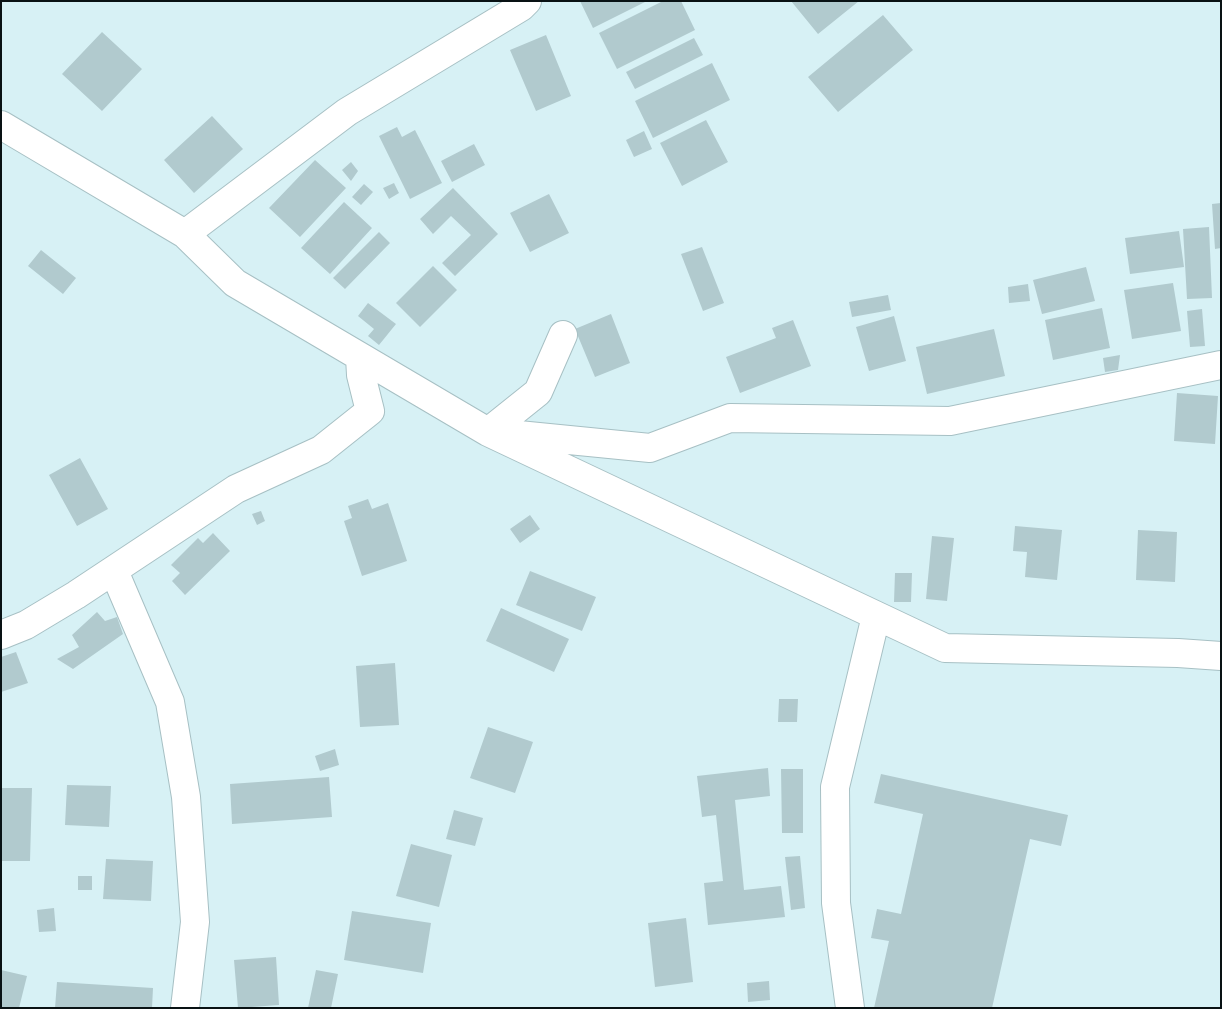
<!DOCTYPE html>
<html>
<head>
<meta charset="utf-8">
<style>
	body { margin:0 }
	#map { position:relative; width:1222px; height:1009px; overflow:hidden; background:#d7f1f5; font-family:"Source Sans 3",sans-serif }
	canvas { display:block }
	.frame { position:absolute; inset:0; border:2px solid #091214; pointer-events:none }
</style>
</head>
<body>
<div id="map">
<canvas width="1222" height="1009"></canvas>
<div class="frame"></div>
</div>
<script>
const context = document.querySelector('canvas').getContext('2d');
context.lineJoin = 'round';
function fill(path, color) { context.fillStyle = color; context.fill(path, 'evenodd'); }
const shape = rows => new Path2D(rows.map(r => 'M' + r).join(''));
function strokePath(path, color, width, dash) { context.strokeStyle = color; context.lineWidth = width; context.lineCap = dash ? 'butt' : 'round'; context.setLineDash(dash || []); context.stroke(path); }
fill(shape([
	[580,1,647,1,593,28],
	[663,1,681,1,695,30,617,69,599,33],
	[791,1,859,1,818,34],
	[883,15,913,50,838,112,808,77],
	[102,32,142,69,102,111,62,74],
	[546,35,571,96,536,111,510,50],
	[694,38,703,55,635,89,626,72],
	[712,63,730,100,653,138,635,101],
	[212,116,243,149,194,193,164,160],
	[706,120,728,162,682,186,660,143],
	[397,127,402,137,415,130,442,183,410,199,379,136],
	[644,131,652,149,634,157,626,140],
	[474,144,485,165,452,182,441,161],
	[315,160,346,188,300,237,269,208],
	[351,162,358,171,351,181,342,170],
	[394,183,399,193,389,199,383,188],
	[364,184,373,192,361,205,352,197],
	[453,188,498,234,455,276,442,263,471,235,451,216,433,234,420,219],
	[549,194,569,233,530,252,510,213],
	[344,202,372,228,330,274,301,248],
	[1221,203,1221,248,1215,249,1212,204],
	[1209,227,1212,298,1187,299,1183,229],
	[1179,231,1184,267,1130,274,1125,238],
	[379,232,390,243,345,289,333,278],
	[702,247,724,303,703,311,681,254],
	[41,250,76,278,63,294,28,266],
	[433,266,457,290,420,327,396,303],
	[1086,267,1095,301,1042,314,1033,280],
	[1173,283,1181,331,1132,339,1124,290],
	[1028,284,1030,301,1009,303,1008,287],
	[888,295,891,310,852,317,849,302],
	[368,303,396,324,379,345,368,336,374,329,358,316],
	[1102,308,1110,348,1053,360,1045,320],
	[1202,309,1205,346,1190,347,1187,311],
	[611,314,630,363,595,377,575,329],
	[894,316,906,361,869,371,856,327],
	[793,320,811,366,740,393,726,357,776,338,772,328],
	[994,329,1005,376,927,394,916,347],
	[1120,355,1118,370,1105,372,1103,358],
	[1177,393,1218,396,1215,444,1174,441],
	[80,458,108,509,77,526,49,475],
	[368,499,372,509,388,503,407,561,362,576,344,521,352,518,348,506],
	[261,511,265,521,257,525,252,514],
	[530,515,540,529,520,543,510,529],
	[1015,526,1062,530,1057,580,1025,577,1027,552,1013,551],
	[1138,530,1177,532,1175,582,1136,580],
	[213,533,230,551,185,595,172,581,180,573,171,565,198,538,203,543],
	[932,536,954,538,947,601,926,599],
	[530,571,596,597,582,631,516,605],
	[895,573,912,573,911,602,894,602],
	[501,608,569,639,554,672,486,641],
	[97,612,105,621,117,617,123,634,73,669,57,659,79,647,72,635],
	[16,652,28,683,1,692,1,657],
	[395,663,399,725,360,727,356,666],
	[779,699,798,699,797,722,778,722],
	[488,727,533,742,515,793,470,778],
	[335,749,339,765,320,771,315,756],
	[768,768,770,796,735,800,744,890,781,886,785,917,708,925,704,883,723,881,716,815,702,817,697,776],
	[781,769,803,769,803,833,782,833],
	[881,774,1068,815,1061,846,1030,839,992,1008,874,1008,889,941,871,938,877,909,901,914,923,814,874,803],
	[329,777,332,817,232,824,230,784],
	[67,785,111,786,109,827,65,825],
	[1,788,32,788,30,861,1,861],
	[454,810,483,818,475,846,446,839],
	[411,844,452,855,439,907,396,896],
	[800,856,805,908,791,910,785,857],
	[106,859,153,861,151,901,103,899],
	[78,876,92,876,92,890,78,890],
	[54,908,56,931,39,932,37,910],
	[352,911,431,923,423,973,344,960],
	[686,918,693,982,655,987,648,923],
	[276,957,279,1005,238,1008,234,960],
	[1,970,27,976,19,1008,1,1008],
	[316,970,338,974,331,1008,308,1008],
	[769,981,770,1000,748,1002,747,983],
	[57,982,153,988,152,1008,55,1008]
]), '#b1cace');
const minor = shape([
	[1,125,185,234,347,112,521,7,527,1],
	[185,234,235,283,488,432,650,448,730,418,950,421,1221,365],
	[563,335,538,392,488,432,945,648,1178,653,1221,656],
	[114,571,170,702,186,797,195,922,185,1008],
	[1,635,26,625,76,595,236,489,321,450,370,411,361,375,360,357],
	[850,1008,836,903,835,787,876,616]
]);
strokePath(minor, '#a7c0c4', 30);
strokePath(minor, '#fff', 28);
</script>
</body>
</html>
